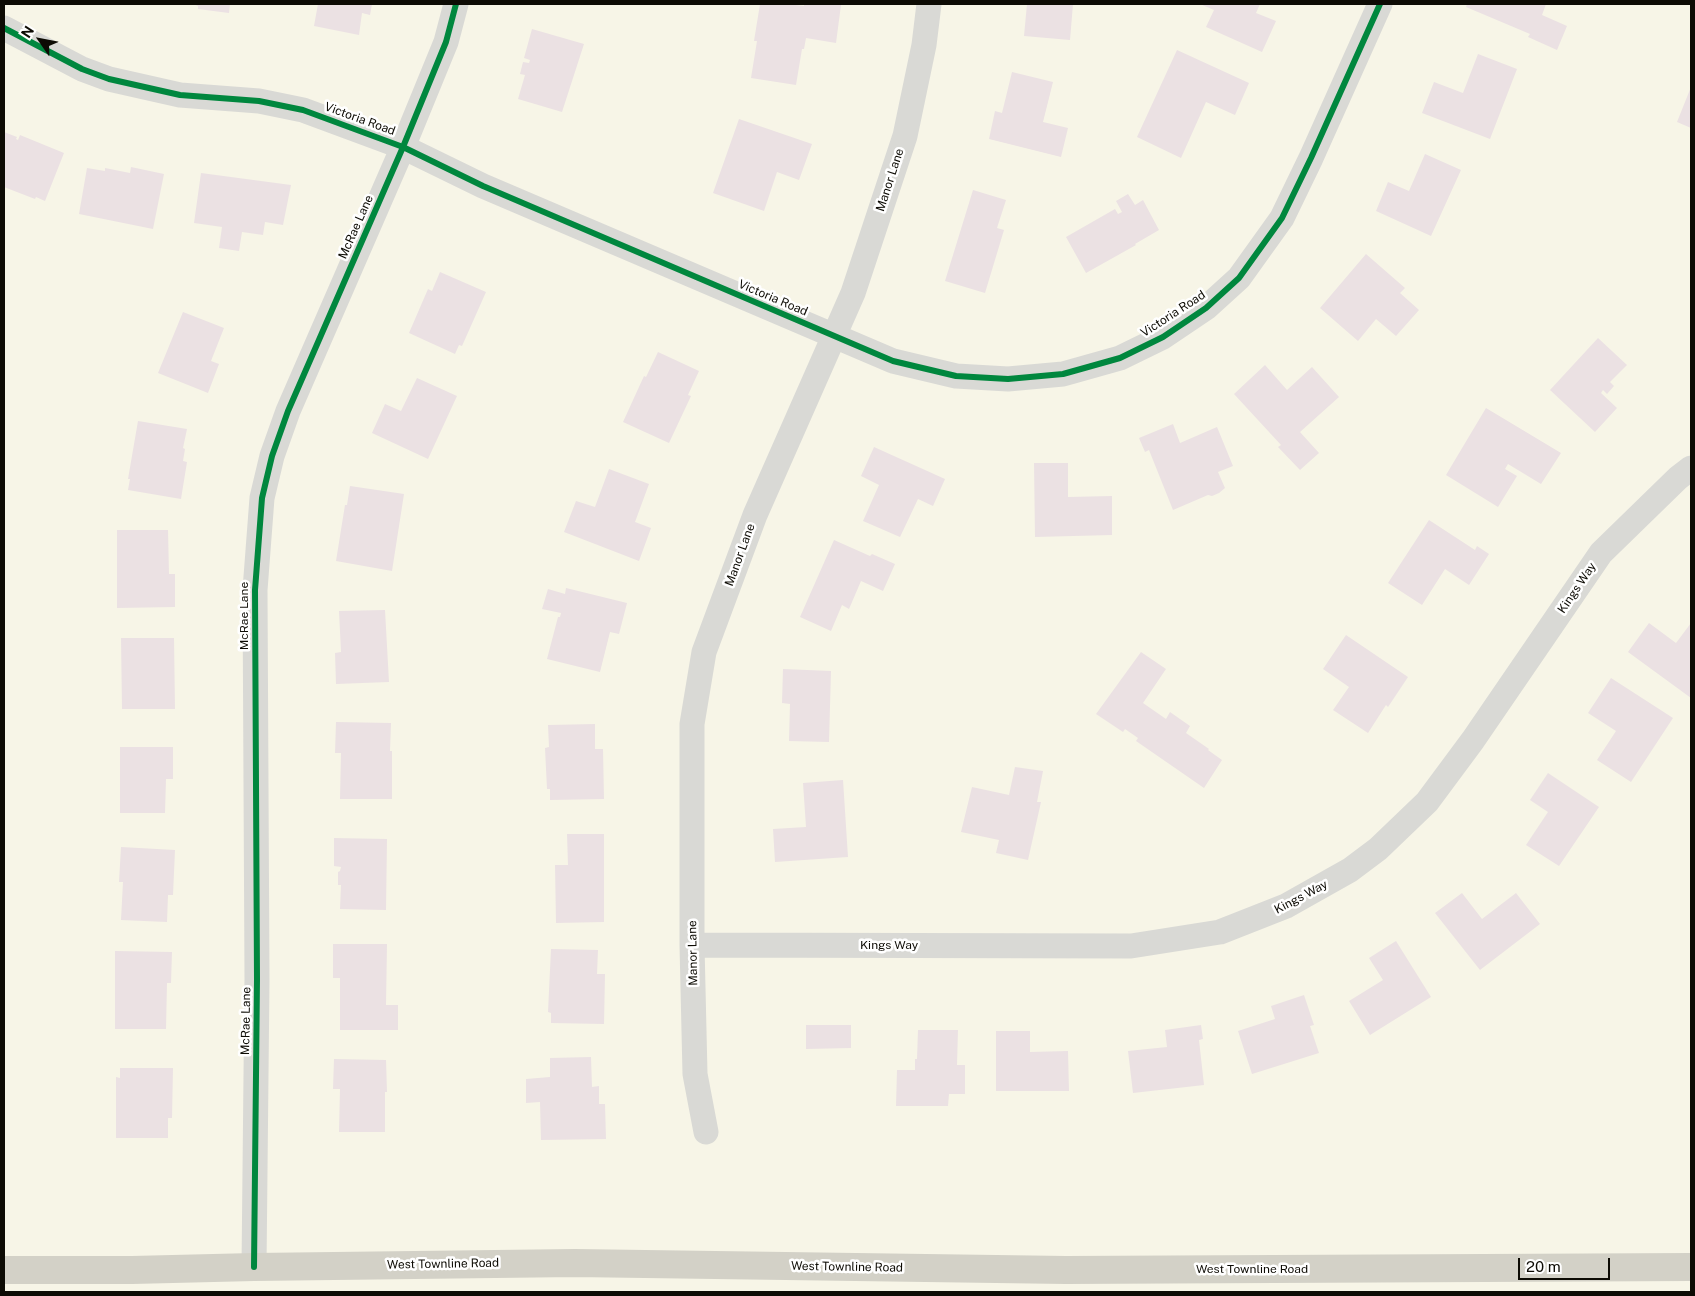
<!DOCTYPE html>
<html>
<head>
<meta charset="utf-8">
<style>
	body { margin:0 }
	#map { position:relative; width:1695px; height:1296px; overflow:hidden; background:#f7f5e7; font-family:"Public Sans",sans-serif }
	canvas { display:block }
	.frame { position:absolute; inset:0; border:5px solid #0d0b04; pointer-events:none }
	.north { position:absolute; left:15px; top:15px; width:50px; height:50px; -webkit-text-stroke:4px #fff; paint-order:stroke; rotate:303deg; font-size:14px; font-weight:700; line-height:20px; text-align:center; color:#0d0b04 }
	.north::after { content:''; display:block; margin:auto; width:18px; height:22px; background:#0d0b04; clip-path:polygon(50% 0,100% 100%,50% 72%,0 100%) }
	.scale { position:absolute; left:1518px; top:1258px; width:92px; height:22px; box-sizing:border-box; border:2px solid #0d0b04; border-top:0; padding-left:6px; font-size:15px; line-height:18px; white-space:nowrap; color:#0d0b04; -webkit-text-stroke:4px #fff; paint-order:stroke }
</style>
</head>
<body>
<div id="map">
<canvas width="1695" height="1296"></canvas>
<div class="frame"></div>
<div class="north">N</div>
<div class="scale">20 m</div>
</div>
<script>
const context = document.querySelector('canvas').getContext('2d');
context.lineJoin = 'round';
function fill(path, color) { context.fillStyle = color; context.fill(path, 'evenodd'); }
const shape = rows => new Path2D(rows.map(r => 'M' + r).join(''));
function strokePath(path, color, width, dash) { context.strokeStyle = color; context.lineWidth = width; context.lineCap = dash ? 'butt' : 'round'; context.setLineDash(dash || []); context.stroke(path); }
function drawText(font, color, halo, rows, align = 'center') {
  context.font = font + ' "Public Sans",sans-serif'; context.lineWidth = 5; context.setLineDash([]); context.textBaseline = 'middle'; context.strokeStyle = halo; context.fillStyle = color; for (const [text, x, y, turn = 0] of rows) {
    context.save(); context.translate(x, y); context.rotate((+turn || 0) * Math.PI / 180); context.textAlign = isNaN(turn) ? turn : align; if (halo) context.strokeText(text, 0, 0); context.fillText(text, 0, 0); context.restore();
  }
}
fill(shape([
	[193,4,230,4,229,13,198,9,198,6],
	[318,4,372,4,370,15,362,13,359,35,314,26],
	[760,4,787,4,804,6,804,4,841,5,836,43,806,38,804,49,802,49,796,85,751,78,757,41,754,41],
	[1027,4,1073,4,1070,40,1024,36],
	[1200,4,1260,4,1256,13,1276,21,1262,52,1206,27,1214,10],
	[1467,4,1546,4,1542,15,1567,26,1557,50,1528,37,1530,34,1466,7],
	[532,29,584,44,562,112,518,99,525,75,520,74,523,62,529,63,530,60,524,58],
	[1177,50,1249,83,1235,115,1206,102,1181,158,1137,137],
	[1478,54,1517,69,1490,139,1422,113,1434,82,1463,93],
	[1012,72,1053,82,1043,122,1068,128,1061,157,989,139,995,111,1002,113],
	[1691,87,1691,128,1677,122],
	[739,119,812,144,799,180,777,172,764,211,713,193],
	[4,132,17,137,16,139,18,140,20,135,64,153,45,201,36,197,35,199,4,187],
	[1425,154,1461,170,1431,236,1376,211,1388,182,1409,191],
	[131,167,164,174,153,229,79,214,87,168,105,171,105,168,130,173],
	[201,173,291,185,283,225,265,222,263,235,242,232,239,251,219,248,222,227,194,223],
	[973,190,1006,200,997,228,1004,230,985,293,945,281],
	[1128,194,1135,205,1143,200,1159,230,1135,244,1136,245,1086,273,1066,237,1115,209,1118,214,1122,212,1116,201],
	[1366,254,1405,288,1400,293,1419,310,1396,336,1376,319,1358,341,1320,308],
	[440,272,486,292,462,346,459,345,455,354,409,333,428,289,432,291],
	[183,312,224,328,211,361,219,364,208,393,158,373],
	[1598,338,1627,365,1610,382,1614,386,1607,394,1603,390,1601,393,1617,408,1595,432,1550,390],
	[658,352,699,371,688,395,691,396,669,443,623,422,644,376,646,377],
	[1265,365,1287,390,1312,367,1339,397,1300,432,1319,453,1300,470,1278,447,1281,445,1234,394],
	[417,378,457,396,428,459,372,433,385,404,401,411],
	[1486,408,1561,453,1541,484,1508,464,1505,469,1517,476,1498,507,1446,475],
	[138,421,187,429,183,448,185,449,183,461,187,462,181,499,128,490,130,479,128,479],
	[1173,424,1180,443,1217,427,1233,466,1218,472,1225,488,1219,493,1212,496,1208,495,1173,510,1149,450,1145,452,1139,438],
	[874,447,945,479,933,506,918,499,900,537,863,521,879,485,861,476],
	[1034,463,1068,463,1068,497,1112,496,1112,535,1035,537],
	[609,469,649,484,635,522,651,528,639,561,564,532,576,501,595,507],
	[350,486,404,494,392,571,336,561,345,505,347,505],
	[1429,520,1475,550,1477,546,1489,554,1469,585,1445,569,1422,605,1388,583],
	[117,530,168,530,169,574,175,574,175,607,117,608],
	[834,540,870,556,872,554,895,564,883,591,861,581,849,609,842,605,831,631,800,617],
	[566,588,627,603,619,634,610,632,600,672,547,659,558,617,560,617,561,613,542,609,548,589,565,594],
	[385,610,389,682,336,684,335,653,341,652,339,611],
	[1649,623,1676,643,1691,623,1691,698,1628,652],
	[1346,635,1408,677,1388,707,1386,705,1368,733,1333,710,1349,687,1323,669],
	[121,638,174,638,175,709,122,709],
	[1141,652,1166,669,1143,703,1166,719,1170,712,1190,726,1186,733,1209,749,1208,750,1222,760,1204,788,1136,741,1138,738,1125,729,1123,732,1096,714],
	[783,669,831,671,829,742,789,741,790,704,782,703],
	[1611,678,1673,718,1631,782,1597,760,1616,731,1588,713],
	[336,722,391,723,390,751,392,751,392,799,340,799,341,753,335,753],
	[595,724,595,749,603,749,604,799,550,800,550,789,547,789,545,748,549,747,548,725],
	[120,747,173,747,173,779,166,779,165,813,120,813],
	[1015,767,1043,771,1037,802,1041,802,1028,860,996,853,999,840,961,832,972,787,1009,795],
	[1548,773,1599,807,1559,866,1526,845,1548,812,1530,800],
	[843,780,848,857,775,862,773,829,806,827,803,783],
	[567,834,604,834,604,922,556,923,555,865,568,865],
	[334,838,387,839,386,910,340,909,341,885,338,885,338,872,340,871,341,867,334,866],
	[121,847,175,850,173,895,168,895,167,922,121,920,123,882,119,882],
	[1462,893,1482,919,1516,893,1540,924,1480,970,1435,913],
	[1396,941,1431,997,1370,1035,1349,1001,1383,980,1369,958],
	[333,944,387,944,386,1005,398,1005,398,1030,340,1030,340,978,333,978],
	[551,949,598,950,597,974,605,974,604,1024,551,1023,551,1013,548,1012],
	[115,951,172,952,171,983,167,983,166,1029,115,1029],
	[1304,995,1314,1025,1310,1026,1319,1053,1252,1074,1238,1031,1275,1019,1271,1006],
	[806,1025,851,1025,851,1048,806,1049],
	[1201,1025,1203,1039,1199,1040,1204,1085,1133,1093,1128,1051,1167,1047,1165,1030],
	[918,1030,958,1030,957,1065,965,1065,965,1094,949,1094,948,1106,896,1106,897,1070,915,1070,915,1059,917,1059],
	[996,1031,1030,1031,1030,1052,1068,1051,1069,1091,996,1091],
	[591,1057,592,1087,599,1086,599,1104,605,1104,606,1139,541,1140,540,1102,526,1103,526,1079,550,1077,550,1058],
	[334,1059,386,1060,387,1092,385,1092,385,1132,339,1132,340,1089,333,1089],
	[120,1068,173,1068,172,1118,168,1118,168,1138,116,1138,116,1077,120,1078]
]), '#ebe1e3');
strokePath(shape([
	[4,28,82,69,109,79,180,95,259,101,303,110,403,147,483,186,893,361,956,376,1008,379,1063,374,1120,358,1163,337,1206,308,1239,278,1282,218,1311,158,1380,4],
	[692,945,1131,946,1220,932,1286,906,1350,870,1378,849,1427,802,1473,740,1601,553,1678,478,1691,468],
	[706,1132,695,1074,692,945,692,724,704,652,755,515,853,293,905,136,924,45,929,4],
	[254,1267,257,979,255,590,262,498,272,456,288,411,403,147,446,42,456,4]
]), '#d9d9d5', 25);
strokePath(shape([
	[4,1270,132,1270,254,1267,575,1263,1066,1270,1691,1267]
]), '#d3d1c7', 28);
strokePath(shape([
	[4,28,82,69,109,79,180,95,259,101,303,110,403,147,483,186,893,361,956,376,1008,379,1063,374,1120,358,1163,337,1206,308,1239,278,1282,218,1311,158,1380,4],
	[254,1267,257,979,255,590,262,498,272,456,288,411,403,147,446,42,456,4]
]), '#00873e', 6);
drawText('12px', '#0d0b04', '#fff', [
	["Victoria Road",360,119,20],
	["Manor Lane",890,180,-72],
	["McRae Lane",356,227,-66],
	["Victoria Road",773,298,23],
	["Victoria Road",1173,314,-33],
	["Manor Lane",740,555,-70],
	["Kings Way",1577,588,-56],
	["McRae Lane",244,616,-90],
	["Kings Way",1301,897,-28],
	["Kings Way",889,945],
	["Manor Lane",693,953,-91],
	["McRae Lane",246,1021,-89],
	["West Townline Road",443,1264,-1],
	["West Townline Road",847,1267,1],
	["West Townline Road",1252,1269]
]);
</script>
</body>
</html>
